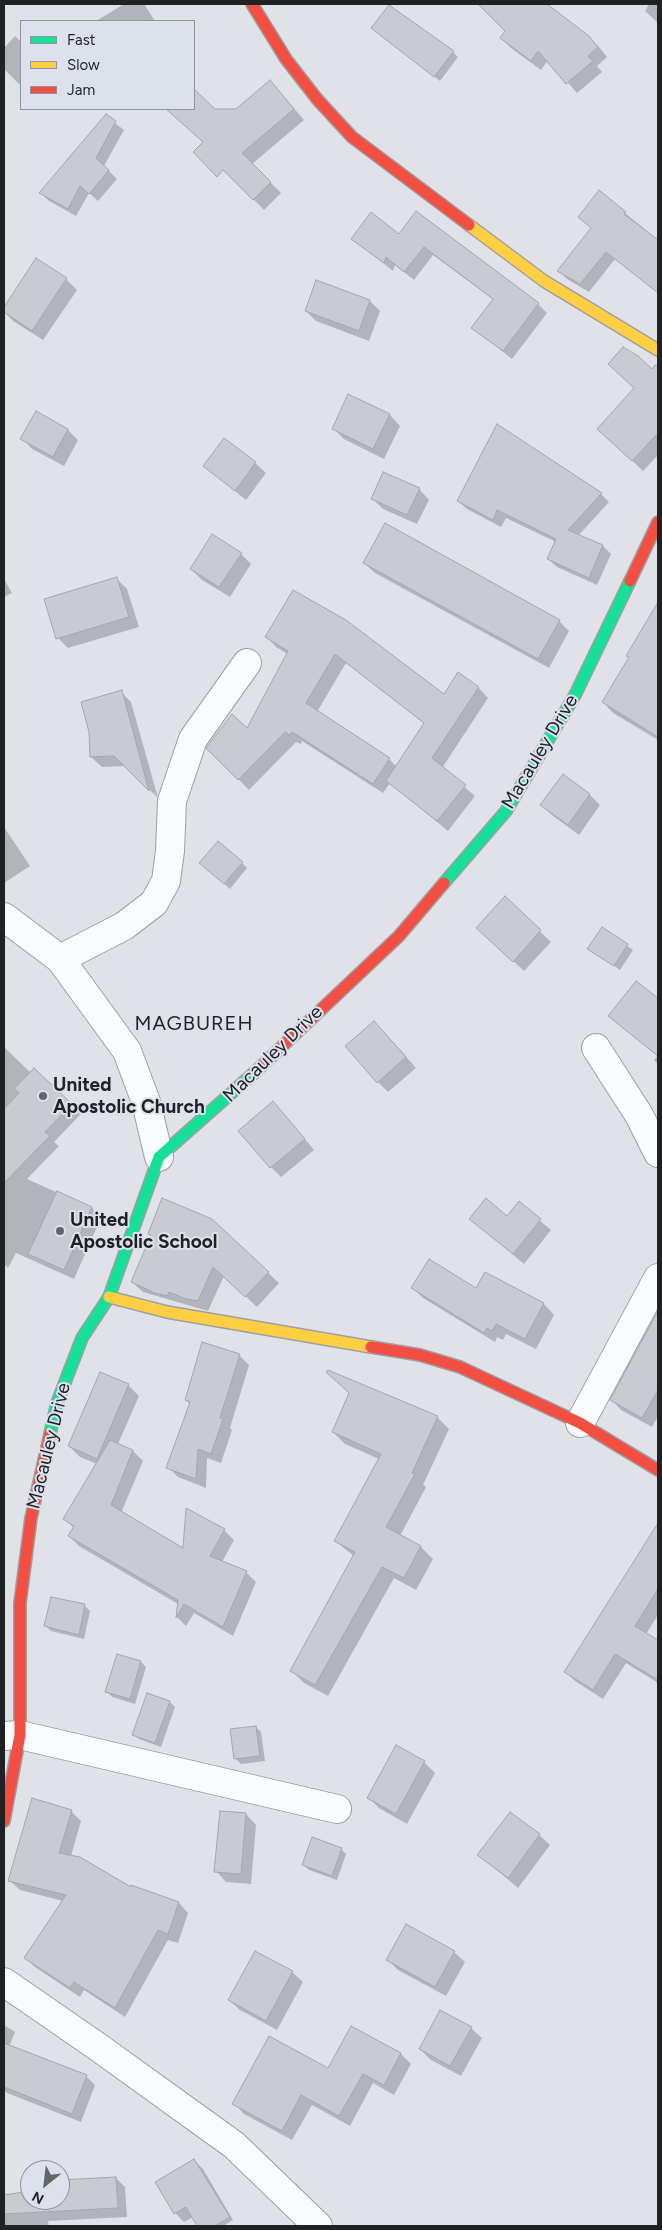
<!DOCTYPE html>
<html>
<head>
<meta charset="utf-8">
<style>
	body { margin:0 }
	#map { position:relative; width:662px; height:2230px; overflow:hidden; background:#e0e2e8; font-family:Figtree,sans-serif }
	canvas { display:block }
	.frame { position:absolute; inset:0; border:5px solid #1f2125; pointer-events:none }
	.legend { position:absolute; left:20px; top:20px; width:175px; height:90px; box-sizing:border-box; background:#dde1ec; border:1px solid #91949c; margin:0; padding:6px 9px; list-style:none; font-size:15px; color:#1f2125 }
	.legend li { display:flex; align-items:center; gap:10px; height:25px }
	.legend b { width:25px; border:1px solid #91949c }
	.north { position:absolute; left:20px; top:2160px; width:50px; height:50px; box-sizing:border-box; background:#dde1ec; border:1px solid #91949c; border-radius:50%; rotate:209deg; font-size:14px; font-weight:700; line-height:20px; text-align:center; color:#1f2125 }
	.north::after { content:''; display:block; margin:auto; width:18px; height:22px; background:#636569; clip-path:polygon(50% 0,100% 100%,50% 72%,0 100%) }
</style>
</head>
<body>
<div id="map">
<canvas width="662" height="2230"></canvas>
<div class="frame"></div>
<ul class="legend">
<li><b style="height:6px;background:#16e098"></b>Fast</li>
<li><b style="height:6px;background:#ffcf43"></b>Slow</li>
<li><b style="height:6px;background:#f24e42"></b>Jam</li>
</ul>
<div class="north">N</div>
</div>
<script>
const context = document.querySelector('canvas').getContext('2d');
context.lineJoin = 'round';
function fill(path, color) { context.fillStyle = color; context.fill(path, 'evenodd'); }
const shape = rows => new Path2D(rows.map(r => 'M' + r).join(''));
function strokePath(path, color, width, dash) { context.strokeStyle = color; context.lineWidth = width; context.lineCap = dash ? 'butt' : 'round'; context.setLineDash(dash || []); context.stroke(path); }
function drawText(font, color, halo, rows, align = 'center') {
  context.font = font + ' Figtree,sans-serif'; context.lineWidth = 4; context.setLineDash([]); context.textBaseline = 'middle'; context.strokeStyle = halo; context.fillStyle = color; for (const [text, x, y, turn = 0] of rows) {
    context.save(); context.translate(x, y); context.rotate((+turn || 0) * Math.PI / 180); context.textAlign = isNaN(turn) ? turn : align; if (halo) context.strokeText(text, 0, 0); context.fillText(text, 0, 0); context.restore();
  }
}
fill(shape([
	[124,4,144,4,155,21,96,21],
	[480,4,545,4,588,37,599,47,607,57,597,66,602,72,577,93,548,60,541,70,511,48,501,38,507,31],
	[649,4,658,4,658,23,645,11],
	[372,28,453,52,458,57,440,81],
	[15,36,21,42,21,86,4,69,4,48],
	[194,91,225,120,280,92,304,120,252,164,281,193,264,210,201,146,204,143,168,109,194,109],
	[106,116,124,130,104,166,117,179,98,201,89,193,76,216,49,201,41,193],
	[599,192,658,240,658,293,615,259,589,292,567,279,559,271,592,229],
	[417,212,538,304,547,313,512,359,473,328,494,300,433,255,414,280,395,265,393,271,353,239,399,235],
	[36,260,66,279,77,290,43,340,13,321,4,311],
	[370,301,380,311,369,341,316,321,306,311],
	[643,380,658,389,658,455,643,471,609,439],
	[349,396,390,415,400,426,384,459,344,439,333,428],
	[68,430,78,440,64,466,32,449,22,438],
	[224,440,255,463,266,473,246,500,204,466],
	[419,489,429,500,417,524,383,509,373,499],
	[601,494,609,502,578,536,603,546,611,554,597,585,557,567,548,559,556,542,506,518,501,527,467,509,458,501],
	[241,554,251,564,230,597,202,580,191,569],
	[364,563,559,621,569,631,549,668,375,573],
	[116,578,127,589,139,627,68,648,58,638],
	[4,579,12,593,4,597],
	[294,591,444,695,478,687,488,698,442,768,475,796,448,831,390,783,383,793,302,741,301,744,296,742,249,790,208,748,247,731,288,654,276,647,266,636],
	[346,663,425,724,397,767,389,759,317,712],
	[648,621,658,628,658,740,613,713,603,702,630,658,627,655],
	[121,692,131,702,158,798,125,766,102,767,91,757],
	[563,776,590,795,600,805,579,835,552,815,542,805],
	[4,827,30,866,4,883],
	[242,863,247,868,230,889,206,868],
	[505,898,551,942,524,971,488,938],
	[602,928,633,950,620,970,589,949],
	[636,983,658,999,658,1064,654,1060,657,1056,610,1016],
	[385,1033,416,1068,388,1092,378,1082],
	[4,1047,31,1073,81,1114,54,1142,59,1146,27,1179,92,1208,101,1218,74,1279,16,1253,8,1268,4,1264],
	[283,1113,314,1150,281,1177,271,1167],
	[519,1203,551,1230,524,1264,471,1219,508,1218],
	[211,1220,279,1283,257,1307,224,1276,208,1311,143,1292,132,1282],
	[485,1274,544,1304,554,1315,536,1349,506,1334,503,1340,497,1337,495,1342,423,1298,413,1288,477,1290],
	[653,1323,658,1326,658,1416,652,1427,621,1410,612,1400],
	[239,1355,249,1365,230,1428,232,1430,221,1463,207,1458,206,1488,178,1477,168,1467,190,1404,186,1400],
	[128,1385,139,1396,118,1444,133,1451,143,1461,121,1513,184,1550,224,1530,234,1540,222,1562,246,1572,256,1582,233,1636,194,1613,186,1626,177,1617,178,1604,79,1546,69,1536,74,1528,65,1519,97,1464,80,1457,69,1446],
	[437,1417,449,1429,423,1485,426,1487,400,1536,421,1547,433,1559,416,1590,394,1578,328,1696,304,1683,292,1671,354,1556,335,1541,379,1459,345,1444,333,1432],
	[658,1526,658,1615,646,1634,658,1642,658,1683,626,1663,603,1699,575,1681,565,1671],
	[52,1598,85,1606,90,1611,84,1639,51,1631,46,1626],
	[118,1655,141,1662,146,1667,135,1704,112,1697,107,1691],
	[148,1695,170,1702,175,1707,161,1747,139,1739,134,1734],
	[256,1727,261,1732,265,1761,241,1764,235,1758],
	[396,1747,424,1762,435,1773,407,1824,379,1808,369,1798],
	[71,1811,81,1821,71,1856,131,1889,179,1903,188,1913,178,1943,168,1940,125,2017,84,1990,80,1997,35,1967,25,1958,63,1901,20,1890,10,1881],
	[246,1814,256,1825,251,1884,226,1882,216,1871],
	[539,1835,550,1845,518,1888,479,1855],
	[341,1849,346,1854,337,1880,309,1870,304,1865],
	[454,1952,465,1962,446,1996,398,1970,388,1960],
	[292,1972,303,1982,277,2030,240,2010,229,2000],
	[4,2025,15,2032,4,2059],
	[352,2028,401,2054,411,2064,394,2095,373,2083,350,2126,312,2105,292,2140,244,2114,234,2103,329,2070],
	[471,2028,482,2038,461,2076,431,2060,420,2049],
	[12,2047,86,2076,95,2085,81,2122,7,2093,4,2090,4,2069],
	[194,2160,203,2169,233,2220,223,2226,199,2226,193,2217,184,2222,175,2213],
	[116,2178,125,2187,127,2217,48,2221,49,2226,4,2226,4,2197,30,2192,30,2200,60,2200,60,2187]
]), '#0003');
const building = shape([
	[478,4,547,4,589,36,598,47,588,56,593,61,566,84,538,51,531,61,500,38,505,31,478,4],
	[389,5,454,51,434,77,371,28,389,5],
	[270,80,294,109,242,153,271,182,253,200,223,170,217,177,193,152,203,142,166,109,194,109,194,89,215,109,236,109,270,80],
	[106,114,116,121,96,158,109,170,89,194,80,186,68,209,39,193,106,114],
	[599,190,626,212,624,214,658,240,658,293,606,252,580,284,557,271,591,228,578,217,599,190],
	[416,211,539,303,503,351,471,328,493,299,424,247,404,272,386,257,384,263,351,239,371,212,399,234,416,211],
	[36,258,67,278,32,331,4,312,4,307,36,258],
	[316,280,370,300,359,331,305,311,316,280],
	[623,347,638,356,652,369,655,365,658,366,658,433,632,461,597,429,634,388,608,364,623,347],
	[348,394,390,414,373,449,332,429,348,394],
	[36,411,68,429,53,457,20,439,36,411],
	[497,424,602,493,568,530,603,545,589,578,547,559,556,539,497,510,493,520,457,501,497,424],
	[224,438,256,462,235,491,203,466,224,438],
	[383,472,420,488,407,515,371,499,383,472],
	[385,523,560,620,538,659,363,563,385,523],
	[212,534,242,553,219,587,190,569,212,534],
	[117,577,129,617,56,639,44,599,117,577],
	[293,590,346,620,444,694,458,672,479,687,432,758,466,785,437,821,386,781,424,723,335,654,306,703,390,758,373,784,292,732,290,735,285,732,238,780,206,748,232,714,247,728,288,651,265,637,293,590],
	[658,602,658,737,602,702,629,657,626,656,658,602],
	[122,690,149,791,114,756,90,757,89,732,81,702,122,690],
	[563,774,590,794,568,825,540,805,563,774],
	[218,841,243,862,224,884,199,863,218,841],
	[505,896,541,930,513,962,476,928,505,896],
	[602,927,628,944,614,966,587,949,602,927],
	[636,981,658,998,658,1056,608,1016,636,981],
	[374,1021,406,1057,377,1083,345,1046,374,1021],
	[34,1068,72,1104,45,1132,50,1136,4,1183,4,1109,19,1093,14,1089,34,1068],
	[273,1101,305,1139,270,1168,238,1131,273,1101],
	[57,1191,92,1207,64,1270,28,1254,57,1191],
	[162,1198,212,1219,269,1272,245,1297,213,1267,198,1301,186,1299,169,1292,167,1296,155,1293,131,1282,151,1235,148,1234,162,1198],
	[486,1198,507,1216,519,1201,541,1219,513,1254,469,1219,486,1198],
	[429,1259,476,1288,485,1272,544,1303,525,1339,496,1324,492,1331,487,1328,484,1333,411,1288,429,1259],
	[658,1311,658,1390,642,1418,610,1400,658,1311],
	[202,1342,240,1354,220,1418,223,1419,211,1454,198,1449,196,1479,166,1468,190,1402,185,1400,202,1342],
	[328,1370,438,1416,412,1473,415,1474,386,1527,421,1546,404,1578,382,1567,315,1685,290,1671,355,1552,334,1541,381,1454,332,1432,349,1393,326,1372,328,1370],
	[100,1372,129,1384,97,1459,68,1446,100,1372],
	[110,1440,133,1450,111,1505,183,1548,186,1508,225,1529,210,1556,247,1571,223,1627,184,1604,176,1618,178,1600,68,1536,74,1526,63,1519,110,1440],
	[658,1523,658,1589,635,1626,658,1640,658,1680,615,1654,593,1690,564,1672,658,1523],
	[51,1597,85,1604,79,1635,44,1626,51,1597],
	[117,1654,141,1661,130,1699,105,1692,117,1654],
	[147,1693,170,1701,155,1743,132,1735,147,1693],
	[256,1726,260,1756,234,1759,230,1729,256,1726],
	[396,1745,425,1761,396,1814,367,1798,396,1745],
	[32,1798,72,1810,59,1853,80,1857,131,1887,131,1885,179,1902,168,1934,158,1930,115,2008,74,1982,70,1988,24,1958,66,1895,8,1881,32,1798],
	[220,1811,246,1813,241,1874,214,1872,220,1811],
	[510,1812,540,1834,508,1878,477,1855,510,1812],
	[312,1837,342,1848,332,1876,302,1865,312,1837],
	[406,1924,455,1951,435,1987,386,1960,406,1924],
	[255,1951,293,1971,266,2021,228,2000,255,1951],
	[440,2010,472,2027,450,2066,419,2049,440,2010],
	[351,2026,401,2053,384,2085,363,2074,339,2116,301,2095,282,2131,232,2104,269,2036,328,2068,351,2026],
	[4,2043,87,2075,72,2114,4,2087,4,2043],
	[194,2159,230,2217,215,2226,197,2226,186,2207,174,2214,155,2182,194,2159],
	[116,2177,118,2208,4,2214,4,2195,30,2191,30,2200,60,2200,60,2180,116,2177]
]);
fill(building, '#cacbd0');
strokePath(building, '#a4a6aa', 1);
const street = shape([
	[4,917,60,959,127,1051,146,1102,159,1157],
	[60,959,124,926,154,903,166,881,170,851,172,801,193,739,247,663],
	[596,1048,639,1115,658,1153],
	[580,1423,658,1278],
	[4,1736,20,1735,337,1809],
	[4,1982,98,2047,234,2145,318,2226]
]);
const fast = shape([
	[444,883,506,811,575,695,630,581],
	[50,1434,57,1403,82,1338,109,1297,159,1157,254,1073]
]);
const slow = shape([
	[469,225,544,281,658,350],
	[109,1297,167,1312,371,1347]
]);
const jam = shape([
	[252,4,286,59,317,99,352,137,469,225],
	[630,581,658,522],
	[254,1073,399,936,444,883],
	[371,1347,420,1355,460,1367,580,1423,658,1470],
	[4,1821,20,1735,20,1603,31,1518,50,1434]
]);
strokePath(street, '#9d9fa4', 30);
strokePath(fast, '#9d9fa4', 14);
strokePath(slow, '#9d9fa4', 14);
strokePath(jam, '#9d9fa4', 14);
strokePath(street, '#fafbfc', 28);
strokePath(fast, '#16e098', 11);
strokePath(slow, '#ffcf43', 11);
strokePath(jam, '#f24e42', 11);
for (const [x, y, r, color] of [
	[43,1096,5,"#636569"],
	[60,1231,5,"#636569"]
]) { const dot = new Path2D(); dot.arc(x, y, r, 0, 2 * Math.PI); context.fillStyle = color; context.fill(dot); strokePath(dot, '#dde1ec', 2); }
drawText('19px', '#1f2125', '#dde1ec', [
	["Macauley Drive",540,752,-59],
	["Macauley Drive",273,1054,-44],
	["Macauley Drive",49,1446,-76]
]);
drawText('bold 19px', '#1f2125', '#dde1ec', [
	["United",53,1085],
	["Apostolic Church",53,1107],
	["United",70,1220],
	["Apostolic School",70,1242]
], 'left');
context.letterSpacing = '1px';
drawText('20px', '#1f2125', '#dde1ec', [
	["MAGBUREH",194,1024]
]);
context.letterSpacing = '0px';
</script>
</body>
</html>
